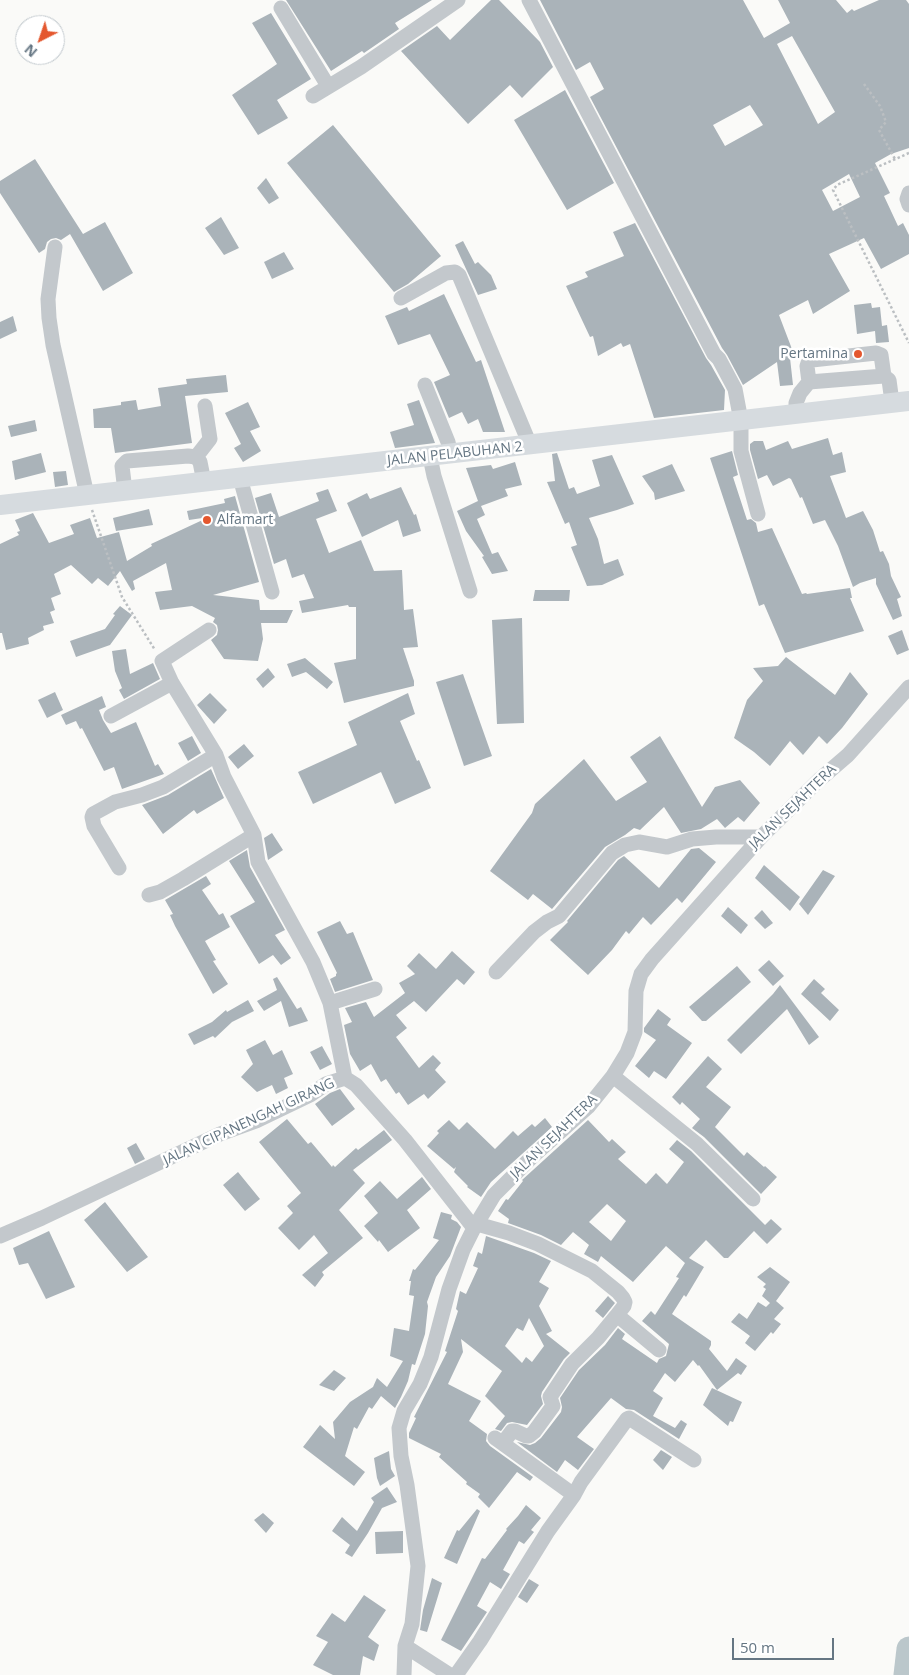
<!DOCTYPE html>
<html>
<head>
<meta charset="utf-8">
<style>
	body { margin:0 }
	#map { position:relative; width:909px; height:1675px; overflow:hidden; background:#fafaf8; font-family:"Open Sans",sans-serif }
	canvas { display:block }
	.north { position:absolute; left:15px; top:15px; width:50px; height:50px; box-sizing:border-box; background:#fff; border:1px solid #c1c8cd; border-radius:50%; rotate:221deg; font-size:14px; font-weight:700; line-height:20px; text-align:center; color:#657683 }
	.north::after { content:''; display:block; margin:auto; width:18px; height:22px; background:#e4572e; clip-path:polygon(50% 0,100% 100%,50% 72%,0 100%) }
	.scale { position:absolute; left:732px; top:1638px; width:102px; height:22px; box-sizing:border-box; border:2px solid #657683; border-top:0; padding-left:6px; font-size:15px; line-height:18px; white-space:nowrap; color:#657683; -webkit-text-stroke:4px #fff; paint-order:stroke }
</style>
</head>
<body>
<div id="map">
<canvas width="909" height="1675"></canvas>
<div class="north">N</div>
<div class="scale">50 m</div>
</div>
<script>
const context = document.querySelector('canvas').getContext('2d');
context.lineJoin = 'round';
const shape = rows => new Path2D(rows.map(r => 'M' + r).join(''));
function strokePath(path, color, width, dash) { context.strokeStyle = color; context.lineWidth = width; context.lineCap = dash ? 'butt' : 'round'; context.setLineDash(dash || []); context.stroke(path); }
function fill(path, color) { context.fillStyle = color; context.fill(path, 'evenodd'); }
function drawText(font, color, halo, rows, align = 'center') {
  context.font = font + ' "Open Sans",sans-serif'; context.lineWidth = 5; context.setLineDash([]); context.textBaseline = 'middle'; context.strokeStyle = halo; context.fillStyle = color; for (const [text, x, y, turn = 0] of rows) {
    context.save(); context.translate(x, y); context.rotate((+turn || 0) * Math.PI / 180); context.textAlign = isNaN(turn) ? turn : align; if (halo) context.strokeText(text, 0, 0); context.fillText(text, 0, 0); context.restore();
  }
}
strokePath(shape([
	[906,1675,909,1649]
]), '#bbc7cb', 25);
fill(shape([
	[286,0,432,0,395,23,399,29,364,53,362,51,331,71],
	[491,0,499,0,540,42,553,67,522,98,510,85,468,124,401,51,437,26,450,40],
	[540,0,743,0,764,38,790,23,778,0,836,0,847,13,852,9,854,11,879,0,906,0,909,4,909,148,891,154,875,163,890,193,884,196,898,226,903,223,909,235,909,254,881,269,864,238,829,254,850,291,813,314,808,300,779,315,795,357,790,358,793,385,780,386,777,362,743,385,727,355,722,348,590,97,604,89,590,62,576,70],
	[792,36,835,112,818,124,777,44],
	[750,105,763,125,725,146,713,125],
	[849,174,860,197,833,211,822,190],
	[271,13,311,79,277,100,288,118,258,135,232,95,277,64,252,23],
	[565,90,614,183,567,210,514,120],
	[333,125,441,256,408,284,394,292,287,163],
	[35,159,83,234,105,222,133,273,103,291,70,234,61,240,56,238,51,239,47,242,45,249,39,253,0,193,0,181],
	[266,178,279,198,269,204,257,188],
	[221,217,239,248,224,255,205,228],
	[635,223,706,358,711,365,725,390,724,410,654,418,630,344,623,347,621,343,598,356,593,336,590,337,566,286,588,277,585,272,624,256,613,232],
	[463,241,475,264,478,262,491,275,497,289,478,295,455,245],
	[284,252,294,269,272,279,264,262],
	[444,294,476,362,481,360,505,432,483,432,478,419,468,424,462,412,449,418,434,382,450,375,430,334,398,345,385,316,407,307,409,311],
	[871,303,872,308,880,307,882,326,887,325,889,342,876,343,875,331,857,334,854,305],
	[13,316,17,331,0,339,0,322],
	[226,375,228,392,185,396,192,443,115,453,111,428,94,428,93,409,121,405,121,402,136,400,138,410,161,406,158,388,187,384,186,379],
	[419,400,435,443,395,448,390,432,414,425,407,404],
	[248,402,260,427,250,431,261,451,243,462,234,448,241,444,225,413],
	[35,420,37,431,11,437,8,426],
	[828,438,833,455,842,452,846,472,830,476,846,518,863,511,873,530,880,552,883,551,889,564,891,576,901,597,897,599,902,616,893,620,876,584,876,578,860,583,853,587,838,546,825,520,813,524,802,497,800,498,791,479,789,478,773,486,767,475,758,479,750,450,750,444,754,441,763,441,766,450,788,441,792,449],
	[732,451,738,475,733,477,747,520,751,519,756,523,758,532,772,528,802,594,806,593,807,594,850,588,852,598,850,598,864,631,785,653,764,604,759,606,710,458],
	[41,453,46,472,15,480,12,461],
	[557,453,569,489,574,487,577,494,600,486,592,460,612,455,634,504,617,510,589,518,598,539,604,564,618,559,624,575,602,585,587,586,571,547,577,545,569,522,565,524,547,482,555,481,552,454],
	[515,462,522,485,505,489,508,496,481,506,485,515,477,519,492,554,498,552,508,571,492,574,482,557,484,556,466,531,457,511,478,501,466,468,491,465,493,469],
	[672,464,685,491,655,500,654,493,642,476],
	[66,471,68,485,55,487,53,472],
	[401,487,414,515,416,514,421,531,403,537,398,520,362,537,347,503,367,493,370,499],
	[328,489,337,511,316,519,329,553,361,540,374,571,402,570,404,610,413,609,418,647,403,648,414,681,414,686,344,703,334,663,356,659,356,607,349,607,348,605,302,613,299,601,314,598,304,574,292,578,286,559,274,564,255,498,271,493,279,517,319,501,316,493],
	[235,496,259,582,213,595,259,600,260,610,293,610,287,623,261,623,263,639,258,661,224,659,211,640,217,635,218,630,217,625,213,622,215,618,192,606,160,610,155,592,172,590,166,563,133,581,135,589,132,591,120,571,108,586,98,578,92,584,71,565,54,574,61,594,51,598,55,610,50,612,54,623,43,626,44,630,28,638,29,644,6,650,2,633,0,633,0,544,19,535,17,532,20,531,15,520,33,513,49,543,74,534,70,525,90,518,97,538,119,532,127,561,152,546,151,544,209,517,189,520,187,511,225,503,224,499],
	[149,509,153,525,116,531,113,518],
	[535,590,570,590,569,601,533,601],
	[120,606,132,615,110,645,76,657,70,641,105,629,115,615,113,614],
	[522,618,524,723,497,724,492,620],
	[902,630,909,650,897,655,888,636],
	[126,649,130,674,153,663,160,679,124,699,119,690,122,688,115,671,112,651],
	[786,657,835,695,850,672,868,694,842,728,827,744,819,736,803,755,790,741,770,766,754,752,734,738,747,700,763,681,753,668,778,666],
	[305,658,333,682,327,689,306,672,292,677,287,664],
	[268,668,275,677,263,688,256,679],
	[463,674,492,756,464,766,436,682],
	[55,692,63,710,47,718,38,700],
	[210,693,227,710,214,724,197,705],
	[408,693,415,714,400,721,417,761,419,760,431,788,395,804,381,772,313,804,298,772,357,745,348,722],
	[102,696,106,707,99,710,103,720,111,733,136,722,155,766,158,764,164,774,122,789,114,767,104,771,82,728,80,729,76,721,66,725,61,715],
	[192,736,201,753,188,761,178,743],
	[660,736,702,807,715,787,740,780,760,803,744,822,738,817,725,828,717,819,701,829,681,833,664,807,640,830,634,828,625,835,605,847,552,909,533,894,528,900,490,871,532,813,535,804,584,759,616,801,647,782,630,757],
	[244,744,254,756,238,769,228,757],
	[211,769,224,798,197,814,194,810,163,834,142,805,168,795],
	[272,833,283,850,268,860,264,838],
	[699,848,716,862,682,903,677,898,651,925,643,917,629,934,626,931,612,950,588,975,550,940,568,922,567,921,618,860,624,856,659,888,691,849],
	[247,850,250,867,285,930,275,935,291,958,281,965,273,955,259,964,230,916,255,902,229,861],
	[764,865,800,897,790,911,755,878],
	[823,870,835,876,808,915,799,904],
	[206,876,211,884,202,890,219,915,223,913,230,927,205,941,216,960,213,961,228,984,213,994,175,926,170,915,173,914,165,900],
	[728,907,748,925,741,934,721,916],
	[762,910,773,923,765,929,754,918],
	[340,921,347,934,353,932,373,980,335,992,330,979,336,976,336,974,337,973,317,932],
	[452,951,475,972,464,985,457,979,426,1012,414,1001,396,1015,407,1028,396,1037,419,1068,433,1055,441,1063,435,1070,446,1082,428,1099,424,1094,408,1105,399,1092,396,1094,386,1079,381,1082,371,1064,360,1071,350,1054,344,1025,352,1022,345,1008,366,1002,374,1017,405,993,399,983,415,974,407,966,419,953,436,969],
	[769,960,784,976,773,986,758,970],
	[737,966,751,982,706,1021,702,1021,689,1007],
	[277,977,297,1009,301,1007,308,1021,289,1027,281,1001,264,1011,257,1001,277,990,273,979],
	[814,979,825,989,821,993,839,1010,830,1021,801,994],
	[780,985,819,1037,809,1045,787,1009,741,1054,727,1040,773,994],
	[248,1000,254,1011,232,1022,215,1038,213,1036,194,1045,188,1034,212,1022,226,1010,227,1012],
	[658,1009,671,1019,667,1025,692,1043,666,1079,654,1071,649,1078,635,1066,656,1040,644,1032,644,1028],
	[265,1040,273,1055,282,1050,293,1074,284,1078,288,1088,276,1094,272,1085,257,1092,241,1077,253,1064,246,1050],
	[322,1046,332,1064,320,1070,310,1052],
	[708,1056,722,1069,706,1087,731,1107,715,1127,744,1156,747,1152,764,1167,765,1166,777,1177,761,1194,704,1137,692,1128,700,1119,682,1102,680,1105,672,1097],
	[340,1089,355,1109,332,1126,315,1104,330,1093],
	[545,1118,552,1127,491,1182,481,1197,467,1187,468,1186,454,1172,456,1167,454,1169,427,1146,439,1133,437,1131,449,1120,459,1130,467,1122,495,1149,513,1131,518,1136,532,1124,535,1127],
	[287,1119,308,1144,311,1142,332,1167,333,1165,335,1167,356,1148,358,1150,384,1130,392,1140,353,1170,365,1183,339,1210,363,1238,322,1272,324,1275,315,1287,302,1275,328,1253,314,1235,299,1250,278,1228,293,1213,287,1206,301,1193,259,1142],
	[588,1120,609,1142,612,1139,626,1152,618,1159,646,1184,656,1173,667,1184,684,1162,669,1149,677,1140,691,1151,765,1225,771,1219,782,1229,767,1244,754,1231,728,1258,724,1258,706,1240,689,1258,704,1267,686,1297,684,1295,672,1314,711,1341,711,1345,709,1349,727,1371,736,1358,747,1366,741,1375,738,1373,717,1390,699,1365,698,1366,693,1360,675,1382,665,1373,653,1391,663,1398,653,1416,675,1428,681,1420,687,1424,679,1439,634,1410,626,1409,611,1398,577,1437,594,1449,578,1470,565,1460,557,1472,517,1442,530,1445,535,1443,541,1438,561,1412,562,1407,560,1398,579,1370,605,1345,618,1328,625,1334,622,1339,657,1363,659,1359,666,1356,669,1344,642,1321,651,1311,655,1315,679,1278,676,1277,685,1263,666,1246,633,1282,601,1256,598,1262,584,1254,589,1245,573,1232,561,1245,541,1235,508,1223,509,1219,498,1211,506,1199,508,1200,523,1181,522,1180],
	[607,1204,626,1221,611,1241,589,1222],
	[136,1143,145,1159,135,1164,127,1148],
	[238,1172,260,1199,245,1211,223,1185],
	[422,1177,431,1189,407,1210,420,1228,388,1252,379,1240,378,1242,364,1226,378,1213,364,1196,380,1181,397,1199],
	[105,1202,148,1257,127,1272,84,1220],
	[441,1212,452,1215,451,1219,457,1222,461,1227,450,1256,436,1277,427,1302,428,1306,425,1334,415,1365,412,1364,408,1381,401,1397,395,1408,381,1396,372,1409,369,1407,357,1429,354,1427,345,1456,365,1472,354,1486,303,1447,320,1425,335,1439,333,1422,350,1402,373,1387,377,1378,387,1387,403,1361,390,1356,394,1328,409,1331,414,1296,409,1295,411,1281,409,1281,413,1269,415,1270,439,1240,433,1238],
	[49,1231,75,1287,46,1299,28,1263,19,1265,13,1248],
	[486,1236,534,1253,551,1261,539,1282,549,1288,539,1306,552,1331,546,1334,570,1353,564,1359,542,1392,541,1396,543,1404,527,1425,512,1422,507,1423,501,1431,495,1429,505,1416,485,1396,502,1371,461,1339,463,1352,448,1384,481,1401,469,1421,487,1434,486,1441,490,1446,533,1477,530,1481,517,1472,489,1508,478,1497,480,1494,466,1484,467,1482,439,1457,441,1454,409,1438,409,1433,416,1418,414,1417,447,1352,445,1351,458,1311,456,1309,460,1291,466,1294,478,1268,473,1266,478,1252,482,1254],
	[529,1318,544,1346,532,1362,526,1357,522,1363,505,1346,517,1328,523,1331],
	[770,1267,790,1282,776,1301,784,1308,774,1319,781,1324,773,1334,771,1332,755,1351,745,1343,750,1336,731,1322,739,1313,747,1319,758,1302,766,1307,770,1303,762,1296,766,1289,763,1287,766,1284,757,1277],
	[608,1296,615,1303,603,1318,595,1311],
	[334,1370,346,1378,334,1391,319,1385],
	[712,1388,742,1402,733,1422,730,1421,728,1426,703,1405],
	[661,1450,672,1457,663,1470,653,1460],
	[389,1451,391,1469,395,1476,380,1486,377,1478,374,1458],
	[387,1487,397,1502,382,1508,368,1533,352,1557,345,1553,350,1545,332,1531,342,1517,357,1531,374,1502,371,1498],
	[526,1505,541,1518,531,1530,534,1532,524,1544,519,1541,503,1570,510,1574,501,1589,490,1582,477,1606,487,1612,461,1651,441,1640,482,1558,485,1559,507,1530,506,1529,518,1516],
	[477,1509,480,1511,457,1564,444,1558,457,1530,459,1531],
	[263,1513,274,1523,266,1533,254,1520],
	[403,1531,403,1553,376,1554,375,1532],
	[432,1578,442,1583,427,1632,420,1630,423,1610],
	[529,1579,539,1585,527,1603,518,1597],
	[364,1595,386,1610,368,1637,379,1645,374,1661,363,1656,360,1675,333,1675,313,1665,328,1642,316,1636,332,1613,345,1622]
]), '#aab3b9');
strokePath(shape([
	[864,84,880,106,886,122,879,130,895,159],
	[909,153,837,185,833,190,909,343],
	[92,510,122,597,155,650]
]), '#bbbfc2', 2.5, [2.5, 2.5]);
strokePath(shape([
	[529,0,714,354,719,359,735,389,741,421,741,451,758,514],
	[281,8,328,86],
	[313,96,361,67,458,0],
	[909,193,907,199,909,205],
	[55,247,48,299,49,318,53,345,87,495],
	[401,298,446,273,455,272,459,275,530,445],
	[809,382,807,366,808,363,812,360,876,353,881,355,884,376],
	[425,385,448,442,451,454],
	[796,414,796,403,800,393,809,382,884,376,889,380,892,402],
	[196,457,210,439,205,406],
	[430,457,434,476,470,591],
	[240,478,272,592],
	[125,491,122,466,127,461,188,456,196,457,200,462,204,482],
	[209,630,162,661,172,683,216,755,224,777,254,835,258,862,313,962,330,1003,345,1078],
	[111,716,172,683],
	[119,868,94,826,92,817,93,814,115,802,142,795,163,787,216,755],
	[149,895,160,892,183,879,254,835],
	[496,972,534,932,547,922,559,916,612,853,625,845,639,842,667,847,692,839,716,837,761,837],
	[330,1003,375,989],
	[613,1076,697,1144,753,1199],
	[477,1224,509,1233,538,1244,592,1271,618,1292,623,1298,625,1302,624,1306,617,1315,659,1350],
	[0,1236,42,1218,220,1134,256,1121,310,1095,326,1084,345,1078,356,1085,405,1140,474,1228],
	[495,1438,574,1495],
	[503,1443,512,1431,515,1431,526,1436,529,1436,534,1432,553,1406,550,1397,572,1364,598,1338,617,1315],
	[405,1646,450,1675],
	[404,1675,405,1646,412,1624,418,1566,407,1485,401,1456,399,1428,404,1411,420,1384,431,1357,449,1289,463,1250,474,1228,494,1195,532,1157,588,1107,613,1076,627,1053,635,1032,636,991,641,974,652,959,761,837,819,780,848,755,909,687],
	[456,1675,480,1641,548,1531,574,1495,581,1482,627,1419,629,1418,694,1460]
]), '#c3c8cc', 15);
strokePath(shape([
	[0,505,909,401]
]), '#d6dbdf', 20);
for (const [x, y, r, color] of [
	[858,354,5,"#e4572e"],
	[207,520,5,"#e4572e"]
]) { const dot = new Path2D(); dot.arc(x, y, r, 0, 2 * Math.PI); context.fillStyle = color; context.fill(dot); strokePath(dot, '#fff', 2); }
drawText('14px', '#657683', '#fff', [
	["Pertamina",848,354],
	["Alfamart",217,520,"left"]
], 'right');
drawText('14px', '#657683', '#fff', [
	["JALAN PELABUHAN 2",455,454,-6],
	["JALAN SEJAHTERA",793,807,-44],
	["JALAN CIPANENGAH GIRANG",249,1122,-25],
	["JALAN SEJAHTERA",554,1137,-44]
]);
</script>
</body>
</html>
